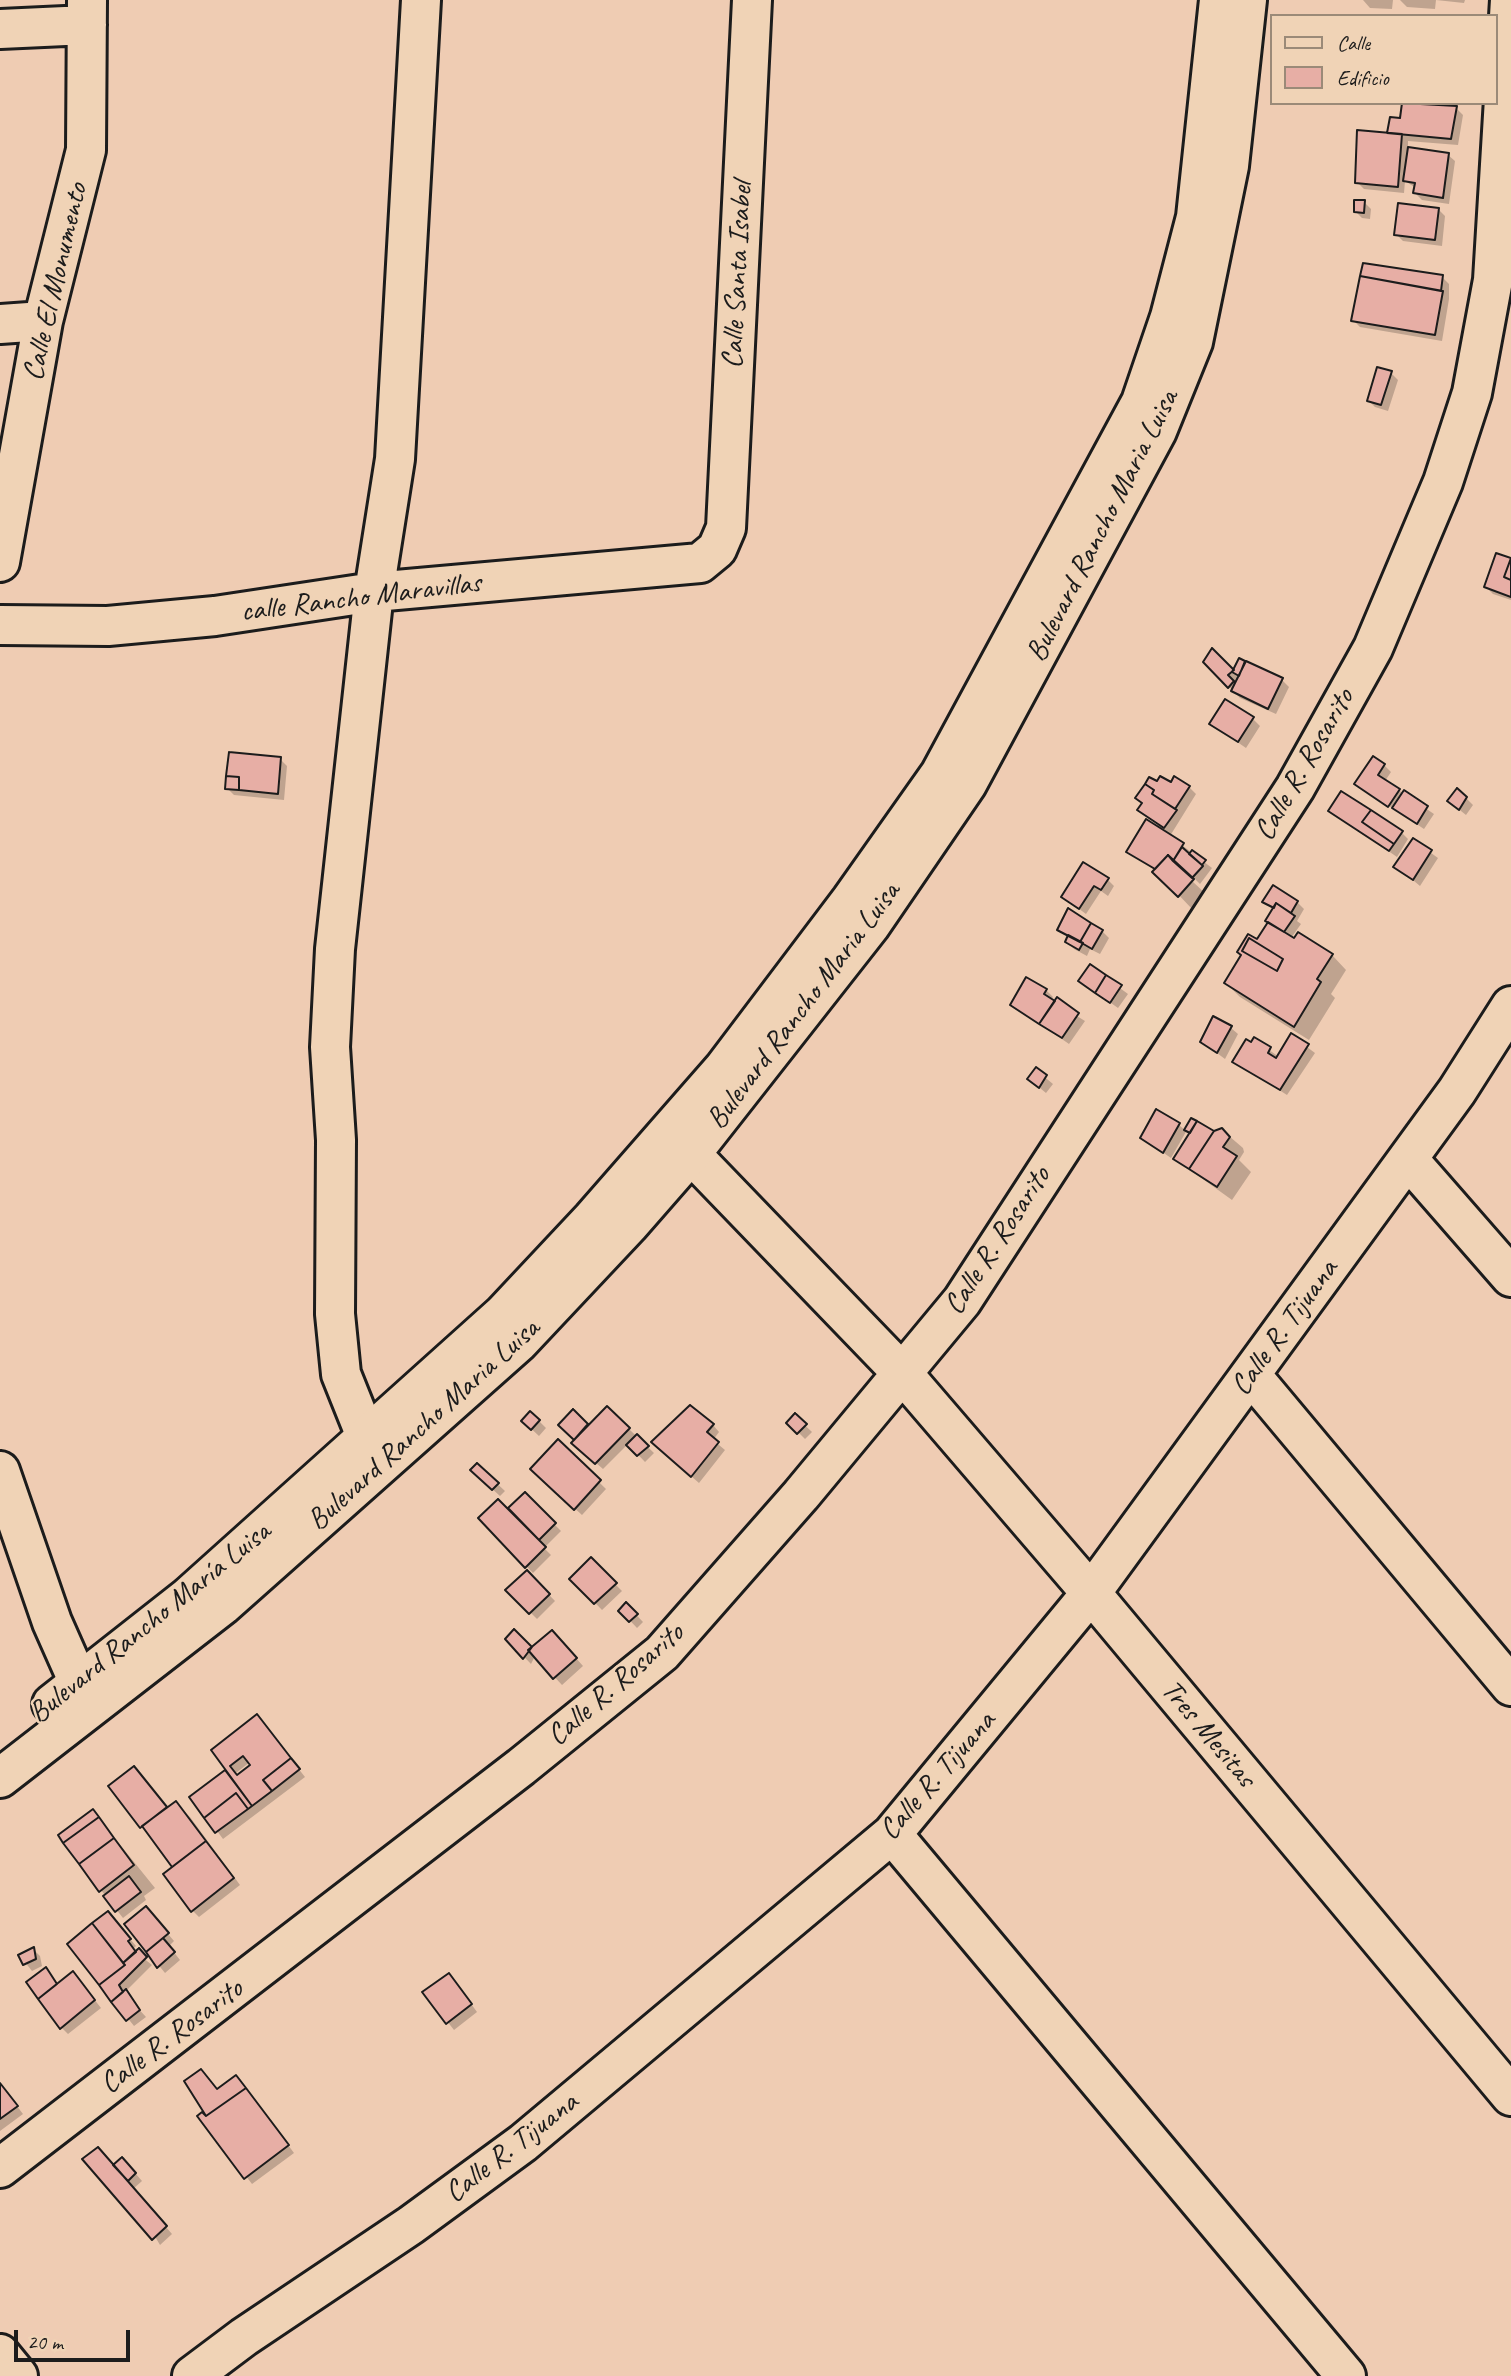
<!DOCTYPE html>
<html>
<head>
<meta charset="utf-8">
<style>
	body { margin:0 }
	#map { position:relative; width:1511px; height:2376px; overflow:hidden; background:#efccb3; font-family:Caveat,sans-serif }
	canvas { display:block }
	.legend { position:absolute; left:1270px; top:14px; width:228px; height:91px; box-sizing:border-box; background:#f0d3b6; border:2px solid #9b8a78; margin:0; padding:9px 12px; list-style:none; font-size:21px; color:#1c1c1c }
	.legend li { display:flex; align-items:center; gap:14px; height:35px }
	.legend b { width:35px; border:2px solid #9b8a78 }
	.scale { position:absolute; left:14px; top:2330px; width:116px; height:32px; box-sizing:border-box; border:4px solid #1c1c1c; border-top:0; padding-left:9px; font-size:21px; line-height:24px; white-space:nowrap; color:#1c1c1c; -webkit-text-stroke:5px #f0d3b6; paint-order:stroke }
</style>
</head>
<body>
<div id="map">
<canvas width="1511" height="2376"></canvas>
<ul class="legend">
<li><b style="height:9px;background:#f0d3b6"></b>Calle</li>
<li><b style="height:19px;background:#e7aea5"></b>Edificio</li>
</ul>
<div class="scale">20 m</div>
</div>
<script>
const context = document.querySelector('canvas').getContext('2d');
context.lineJoin = 'round';
function fill(path, color) { context.fillStyle = color; context.fill(path, 'evenodd'); }
const shape = rows => new Path2D(rows.map(r => 'M' + r).join(''));
function strokePath(path, color, width, dash) { context.strokeStyle = color; context.lineWidth = width; context.lineCap = dash ? 'butt' : 'round'; context.setLineDash(dash || []); context.stroke(path); }
function drawText(font, color, halo, rows, align = 'center') {
  context.font = font + ' Caveat,sans-serif'; context.lineWidth = 5; context.setLineDash([]); context.textBaseline = 'middle'; context.strokeStyle = halo; context.fillStyle = color; for (const [text, x, y, turn = 0] of rows) {
    context.save(); context.translate(x, y); context.rotate((+turn || 0) * Math.PI / 180); context.textAlign = isNaN(turn) ? turn : align; if (halo) context.strokeText(text, 0, 0); context.fillText(text, 0, 0); context.restore();
  }
}
fill(shape([
	[1363,0,1393,0,1392,9,1370,8],
	[1400,0,1465,0,1464,3,1436,0,1435,9,1407,7],
	[1404,103,1456,108,1463,115,1458,145,1408,141,1408,149,1448,155,1455,161,1449,204,1422,200,1415,193,1416,188,1405,181,1404,193,1364,189,1357,182,1401,120],
	[1364,202,1371,209,1370,219,1362,218,1355,211],
	[1438,209,1445,216,1442,246,1403,241,1396,234],
	[1442,277,1449,284,1449,299,1442,341,1360,327,1353,320],
	[1391,373,1398,380,1388,411,1375,407,1369,401],
	[1511,560,1511,600,1493,594,1486,587],
	[1213,651,1234,672,1239,660,1282,680,1289,687,1276,714,1240,698,1205,662],
	[1253,719,1260,726,1246,748,1211,724],
	[280,759,287,766,284,800,234,795,227,788],
	[1384,765,1391,772,1385,781,1434,814,1424,829,1356,784],
	[1157,783,1189,787,1196,794,1170,836,1212,868,1200,884,1195,879,1192,881,1206,894,1193,910,1156,871,1128,852,1158,825,1139,810],
	[1466,798,1473,805,1466,815,1456,807],
	[1330,811,1402,833,1408,839,1397,857],
	[1413,840,1438,858,1420,886,1396,866],
	[1107,879,1114,886,1108,896,1101,891,1086,914,1063,897],
	[1264,901,1297,902,1304,909,1297,921,1301,924,1291,938,1332,955,1346,970,1331,994,1335,998,1309,1040,1240,997,1226,983,1243,956,1236,949,1242,953,1258,941,1275,910],
	[1059,929,1102,931,1109,938,1100,954,1090,949,1087,956,1074,949,1067,942,1069,938],
	[1090,966,1128,994,1118,1008,1080,981],
	[1046,990,1053,997,1051,1000,1085,1021,1069,1044,1013,1005],
	[1231,1028,1238,1034,1225,1059,1202,1042],
	[1291,1035,1315,1053,1287,1095,1235,1062,1255,1040,1279,1057],
	[1036,1070,1053,1084,1046,1093,1029,1079],
	[1192,1120,1214,1132,1222,1130,1243,1148,1244,1152,1239,1160,1251,1172,1232,1200,1175,1159,1191,1135,1187,1130,1171,1158,1142,1138,1179,1125,1186,1131],
	[607,1408,654,1453,645,1462,628,1444,603,1469,580,1449,576,1440,560,1425,573,1412,588,1427],
	[795,1416,812,1432,805,1439,789,1423],
	[523,1421,539,1421,546,1428,539,1436],
	[713,1425,719,1432,713,1440,725,1450,699,1483,660,1449],
	[558,1442,606,1489,582,1515,532,1469],
	[477,1465,505,1491,500,1496,479,1477],
	[525,1495,561,1531,544,1548,551,1555,533,1573,480,1519,508,1511],
	[591,1560,622,1591,602,1610,572,1579],
	[527,1572,555,1601,537,1619,508,1590],
	[627,1605,643,1622,637,1628,621,1611],
	[507,1639,532,1650,559,1639,583,1666,562,1685,535,1656,531,1664],
	[257,1716,305,1777,223,1839,192,1797,228,1771,213,1751],
	[250,1762,253,1765,238,1777,236,1773],
	[134,1768,168,1809,176,1803,190,1817,240,1885,199,1917,192,1910,175,1867,141,1826],
	[105,1826,155,1888,144,1896,146,1900,123,1918,101,1890],
	[152,1915,174,1941,169,1946,180,1960,165,1973,126,1925],
	[114,1920,136,1946,133,1949,137,1953,152,1965,124,1993,146,2017,134,2026,69,1944],
	[33,1949,40,1956,42,1966,32,1971,20,1956],
	[46,1969,59,1985,79,1980,101,2008,68,2034,61,2027],
	[455,1982,477,2012,454,2030,425,1993],
	[0,2084,23,2114,0,2131],
	[243,2084,294,2153,252,2184,200,2116,207,2111,217,2090],
	[129,2166,142,2181,133,2189,172,2234,160,2245,114,2167]
]), '#0003');
const building = shape([
	[1402,103,1457,106,1451,139,1387,133,1390,117,1400,118,1402,103],
	[1357,130,1402,134,1398,187,1355,183,1357,130],
	[1408,147,1449,153,1443,198,1413,193,1415,183,1403,181,1408,147],
	[1354,200,1365,200,1364,213,1354,212,1354,200],
	[1398,203,1439,208,1435,240,1394,235,1398,203],
	[1363,263,1443,275,1441,291,1360,276,1363,263],
	[1360,276,1443,291,1435,335,1351,321,1360,276],
	[1377,367,1392,371,1381,405,1367,401,1377,367],
	[1496,553,1511,558,1504,577,1511,580,1511,597,1484,587,1496,553],
	[1511,558,1511,580,1504,577,1511,558],
	[1212,648,1234,670,1228,675,1234,681,1228,688,1203,662,1212,648],
	[1239,658,1245,661,1239,676,1232,672,1239,658],
	[1246,661,1283,678,1268,709,1231,691,1246,661],
	[1225,699,1254,717,1238,742,1209,724,1225,699],
	[229,752,281,757,278,794,239,790,239,777,226,776,229,752],
	[1373,756,1385,764,1378,775,1400,789,1388,807,1354,784,1373,756],
	[226,776,239,777,239,790,225,789,226,776],
	[1160,776,1171,782,1174,776,1190,786,1175,809,1152,794,1154,790,1145,784,1149,777,1157,781,1160,776],
	[1145,784,1154,790,1152,794,1177,810,1164,828,1137,810,1142,803,1135,798,1145,784],
	[1457,788,1467,797,1459,810,1447,801,1457,788],
	[1404,790,1428,806,1417,824,1392,808,1404,790],
	[1341,791,1371,810,1362,822,1394,844,1389,851,1328,811,1341,791],
	[1371,810,1403,831,1394,844,1362,822,1371,810],
	[1146,819,1184,843,1173,861,1168,855,1155,869,1126,852,1146,819],
	[1413,838,1432,850,1413,880,1393,867,1413,838],
	[1182,847,1203,866,1192,878,1173,861,1182,847],
	[1192,850,1206,860,1202,865,1189,854,1192,850],
	[1168,855,1194,879,1178,897,1152,872,1168,855],
	[1083,862,1109,878,1101,890,1094,886,1079,909,1061,897,1083,862],
	[1273,885,1298,901,1291,913,1276,903,1274,908,1262,902,1273,885],
	[1276,903,1295,916,1284,932,1265,921,1276,903],
	[1068,908,1091,923,1080,942,1057,930,1068,908],
	[1268,922,1294,938,1298,932,1333,954,1317,979,1321,982,1294,1027,1224,983,1241,955,1237,952,1248,934,1257,939,1268,922],
	[1249,938,1283,959,1277,971,1242,951,1249,938],
	[1091,923,1103,930,1092,949,1080,942,1091,923],
	[1068,935,1083,943,1079,950,1065,942,1068,935],
	[1249,938,1283,959,1277,971,1242,951,1249,938],
	[1090,964,1106,975,1095,993,1078,981,1090,964],
	[1106,975,1122,985,1110,1003,1095,993,1106,975],
	[1026,977,1047,989,1044,994,1055,1001,1039,1024,1010,1005,1026,977],
	[1057,997,1079,1013,1062,1038,1039,1024,1057,997],
	[1213,1016,1232,1026,1217,1053,1200,1042,1213,1016],
	[1291,1033,1309,1044,1280,1090,1232,1062,1246,1039,1251,1042,1254,1037,1271,1047,1268,1053,1276,1058,1291,1033],
	[1036,1067,1047,1075,1039,1088,1027,1079,1036,1067],
	[1156,1109,1180,1123,1163,1153,1140,1138,1156,1109],
	[1191,1118,1197,1121,1190,1133,1184,1130,1191,1118],
	[1197,1121,1214,1131,1189,1169,1173,1159,1197,1121],
	[1222,1128,1230,1137,1223,1147,1237,1156,1217,1187,1189,1169,1214,1131,1222,1128],
	[690,1405,714,1424,707,1432,719,1442,691,1477,651,1442,690,1405],
	[607,1406,630,1428,595,1464,571,1443,607,1406],
	[573,1409,588,1424,574,1440,558,1425,573,1409],
	[530,1411,540,1420,531,1430,521,1421,530,1411],
	[795,1413,807,1424,797,1434,786,1423,795,1413],
	[637,1434,649,1446,637,1456,626,1445,637,1434],
	[558,1439,601,1480,574,1510,530,1469,558,1439],
	[477,1463,499,1483,492,1490,470,1470,477,1463],
	[525,1492,556,1523,539,1540,508,1508,525,1492],
	[498,1499,546,1547,525,1568,478,1518,498,1499],
	[591,1557,617,1583,594,1604,569,1579,591,1557],
	[527,1570,550,1594,529,1614,505,1590,527,1570],
	[626,1602,638,1614,629,1622,618,1611,626,1602],
	[514,1629,532,1647,523,1659,505,1639,514,1629],
	[552,1630,577,1658,553,1679,528,1650,552,1630],
	[257,1714,291,1758,263,1780,272,1791,252,1806,211,1750,257,1714],
	[243,1756,250,1765,237,1775,230,1766,243,1756],
	[291,1758,300,1769,272,1791,263,1780,291,1758],
	[134,1766,167,1807,140,1828,108,1786,134,1766],
	[225,1770,252,1806,248,1809,236,1793,204,1818,189,1797,225,1770],
	[236,1793,248,1809,215,1833,204,1818,236,1793],
	[176,1801,206,1841,172,1867,142,1826,176,1801],
	[93,1809,99,1817,63,1843,58,1835,93,1809],
	[99,1817,114,1838,79,1864,63,1843,99,1817],
	[114,1838,134,1865,99,1892,79,1864,114,1838],
	[206,1841,234,1878,191,1912,163,1874,206,1841],
	[129,1876,141,1892,115,1912,103,1896,129,1876],
	[146,1906,169,1933,146,1952,124,1924,146,1906],
	[108,1911,131,1939,128,1941,136,1952,123,1963,92,1923,108,1911],
	[92,1923,125,1965,99,1985,67,1944,92,1923],
	[163,1938,175,1952,157,1968,146,1952,163,1938],
	[34,1947,36,1959,23,1965,18,1955,34,1947],
	[139,1948,147,1957,119,1985,123,1992,111,2002,99,1985,125,1965,123,1963,139,1948],
	[46,1967,57,1984,38,1999,26,1982,46,1967],
	[73,1971,95,2000,60,2029,38,1999,73,1971],
	[449,1973,472,2004,446,2024,422,1992,449,1973],
	[126,1989,140,2010,126,2021,111,2002,126,1989],
	[201,2069,217,2089,236,2075,246,2088,206,2116,184,2081,201,2069],
	[0,2083,18,2106,0,2119,0,2083],
	[246,2088,289,2145,244,2179,197,2116,202,2112,206,2116,246,2088],
	[98,2147,167,2226,152,2240,82,2159,98,2147],
	[122,2157,136,2173,128,2181,113,2165,122,2157]
]);
fill(building, '#e7aea5');
strokePath(building, '#1c1c1c', 2);
const street = shape([
	[0,29,87,25],
	[0,324,43,321],
	[0,562,43,321,86,150,87,0],
	[0,625,108,626,215,616,374,592,700,563,717,549,726,528,752,0],
	[691,1154,903,1374,1091,1593,1511,2096],
	[1408,1159,1511,1277],
	[1251,1375,1511,1686],
	[367,1439,341,1374,335,1314,336,1140,330,1047,335,949,374,592,395,459,421,0],
	[0,1471,52,1622,79,1683],
	[892,1834,1346,2376],
	[0,2168,521,1767,662,1653,801,1495,962,1301,1295,788,1373,648,1443,482,1472,393,1493,280,1510,0],
	[0,2354,18,2376],
	[192,2376,244,2337,411,2225,523,2143,892,1834,1091,1593,1457,1091,1511,1006]
]);
const secondary = shape([
	[52,1704,188,1597,503,1314,592,1219,724,1068,851,900,940,774,1141,402,1170,317,1196,217,1219,0],
	[0,1778,223,1605,519,1342,629,1225,691,1154,870,926,967,784,1157,431,1193,342,1229,166,1247,0]
]);
strokePath(street, '#1c1c1c', 44);
strokePath(secondary, '#1c1c1c', 44);
strokePath(street, '#f0d3b6', 38);
strokePath(secondary, '#f0d3b6', 38);
drawText('30px', '#1c1c1c', '#f0d3b6', [
	["Calle Santa Isabel",738,275,-87],
	["Calle El Monumento",56,282,-77],
	["Bulevard Rancho Maria Luisa",1103,526,-63],
	["calle Rancho Maravillas",361,598,-7],
	["Calle R. Rosarito",1305,765,-60],
	["Bulevard Rancho Maria Luisa",804,1006,-53],
	["Calle R. Rosarito",998,1241,-57],
	["Calle R. Tijuana",1285,1328,-54],
	["Bulevard Rancho Maria Luisa",424,1425,-42],
	["Bulevard Rancho María Luisa",150,1623,-39],
	["Calle R. Rosarito",616,1685,-41],
	["Tres Mesitas",1208,1734,50],
	["Calle R. Tijuana",938,1776,-49],
	["Calle R. Rosarito",172,2037,-37],
	["Calle R. Tijuana",512,2148,-38]
]);
</script>
</body>
</html>
